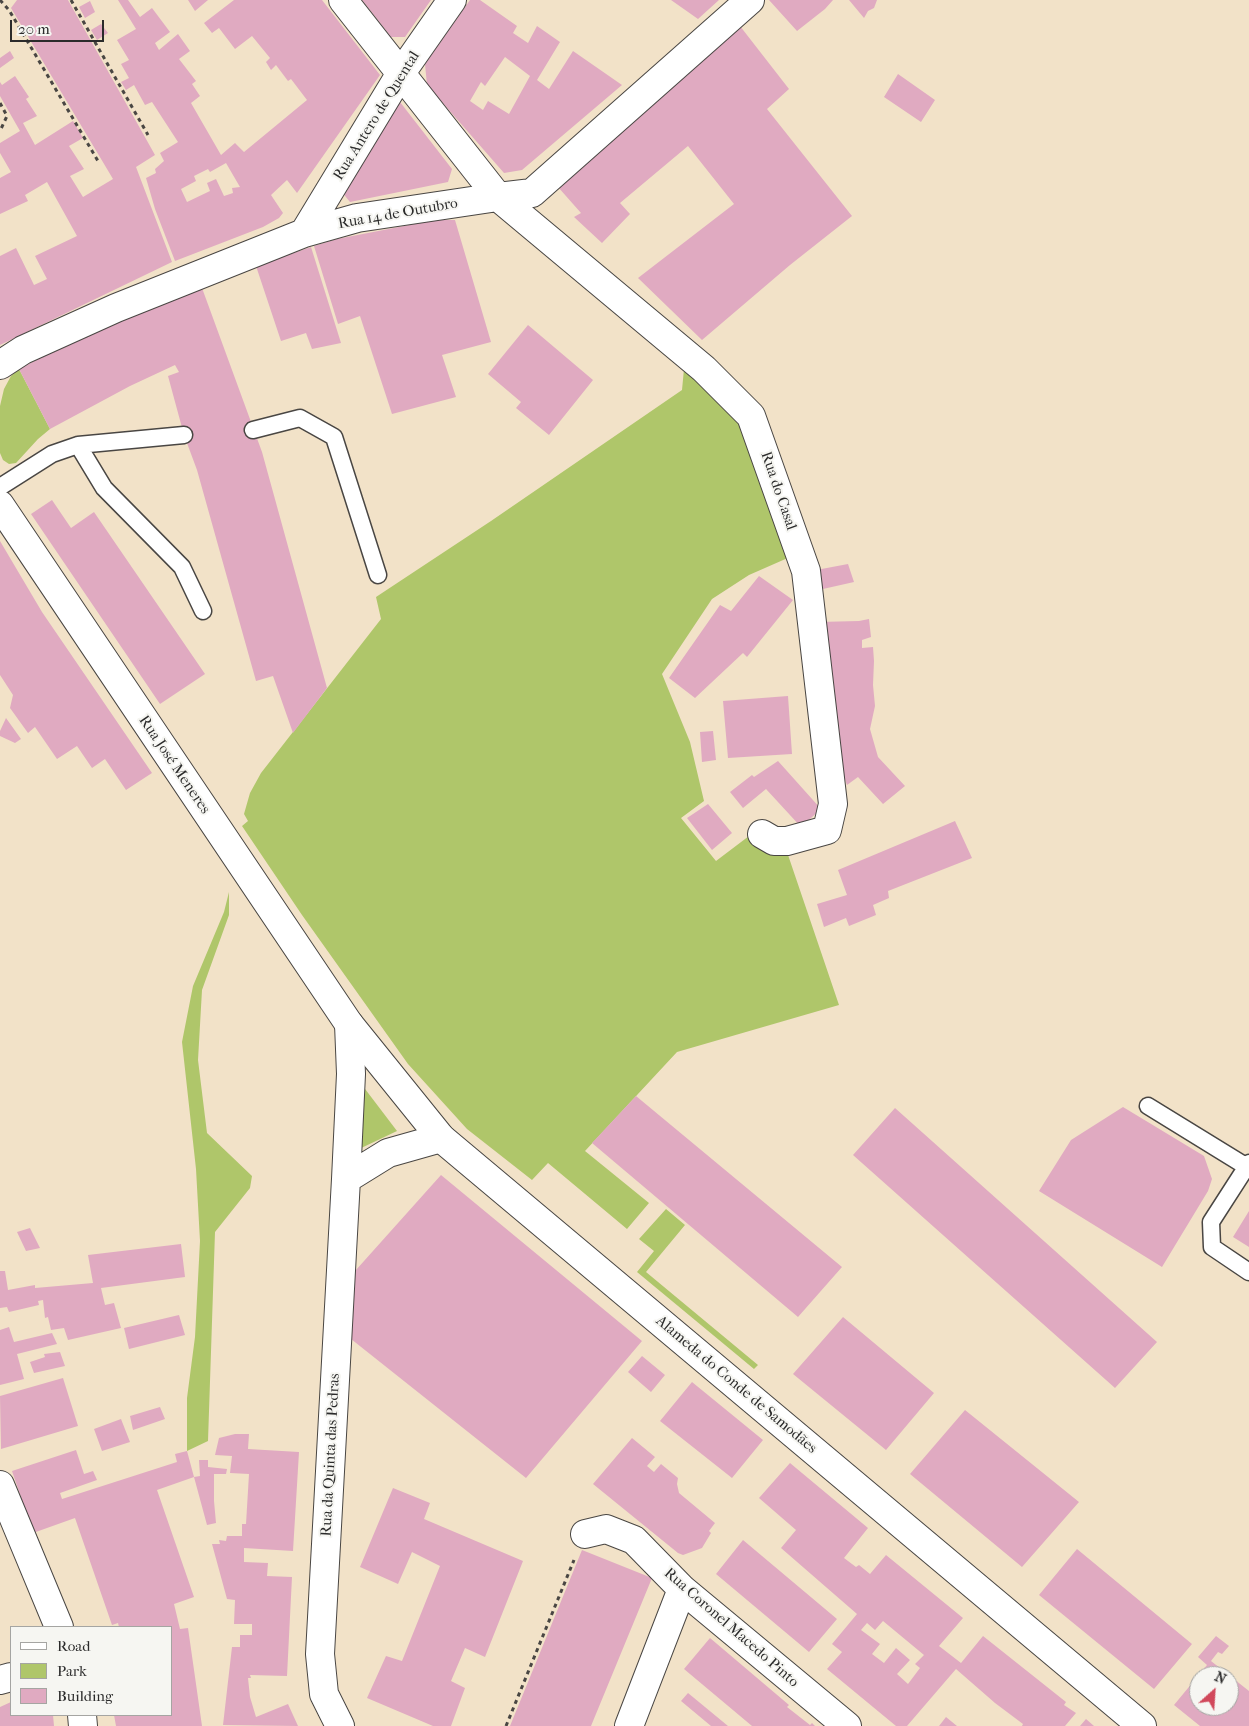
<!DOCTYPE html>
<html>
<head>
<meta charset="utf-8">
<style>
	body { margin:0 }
	#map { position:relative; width:1249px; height:1726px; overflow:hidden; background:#f2e2c8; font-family:"IM FELL French Canon",serif }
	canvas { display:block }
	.legend { position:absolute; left:10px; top:1626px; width:162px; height:90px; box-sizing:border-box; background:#f6f6f2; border:1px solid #a5a5a2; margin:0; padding:6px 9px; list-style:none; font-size:15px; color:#2b2b2b }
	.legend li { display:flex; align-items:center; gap:10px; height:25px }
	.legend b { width:25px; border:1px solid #a5a5a2 }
	.north { position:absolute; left:1189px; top:1666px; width:50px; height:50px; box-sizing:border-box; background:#f6f6f2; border:1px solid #a5a5a2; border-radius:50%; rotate:26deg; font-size:14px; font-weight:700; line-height:20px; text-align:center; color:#2b2b2b }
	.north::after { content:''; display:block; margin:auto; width:18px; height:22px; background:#d1495b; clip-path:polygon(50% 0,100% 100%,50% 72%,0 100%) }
	.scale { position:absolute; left:10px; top:20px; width:94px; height:22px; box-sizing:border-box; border:2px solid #2b2b2b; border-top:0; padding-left:6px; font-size:15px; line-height:18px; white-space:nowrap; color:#2b2b2b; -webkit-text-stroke:4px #f6f6f2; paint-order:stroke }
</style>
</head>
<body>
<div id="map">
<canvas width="1249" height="1726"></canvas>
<ul class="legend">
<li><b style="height:6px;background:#fff"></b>Road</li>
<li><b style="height:14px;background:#afc66a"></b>Park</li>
<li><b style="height:14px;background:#e0aac1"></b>Building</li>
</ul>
<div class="north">N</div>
<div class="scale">20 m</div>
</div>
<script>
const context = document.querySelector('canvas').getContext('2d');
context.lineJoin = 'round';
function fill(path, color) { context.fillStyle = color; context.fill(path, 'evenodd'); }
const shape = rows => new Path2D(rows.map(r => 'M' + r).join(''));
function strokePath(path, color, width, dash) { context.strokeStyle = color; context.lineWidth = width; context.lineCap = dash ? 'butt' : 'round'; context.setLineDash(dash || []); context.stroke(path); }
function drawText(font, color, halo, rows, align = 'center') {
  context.font = font + ' "IM FELL French Canon",serif'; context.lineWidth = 4; context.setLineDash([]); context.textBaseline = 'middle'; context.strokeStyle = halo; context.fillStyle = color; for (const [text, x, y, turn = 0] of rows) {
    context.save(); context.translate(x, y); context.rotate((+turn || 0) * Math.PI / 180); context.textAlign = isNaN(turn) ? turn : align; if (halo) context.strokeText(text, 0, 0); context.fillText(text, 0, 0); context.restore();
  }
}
fill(shape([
	[19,369,50,429,38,439,16,463,9,464,3,460,0,453,0,406,4,389,11,376],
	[684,369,744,418,790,557,749,575,712,599,662,674,690,742,704,801,681,818,716,861,749,836,787,852,839,1005,677,1052,585,1151,649,1203,627,1229,548,1163,532,1180,467,1129,408,1064,302,915,242,826,248,821,244,814,250,793,261,773,381,619,376,597,491,521,682,390],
	[229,892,229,915,202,990,198,1060,207,1133,252,1176,250,1188,215,1232,208,1441,187,1451,187,1398,195,1337,200,1241,196,1169,182,1042,193,986,224,912],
	[359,1081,397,1131,357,1150],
	[666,1209,685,1225,646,1272,758,1365,754,1369,637,1272,654,1251,639,1239]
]), '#afc66a');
fill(shape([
	[17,0,68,0,155,155,136,167,172,262,0,345,0,256,16,248,34,285,47,279,35,256,77,236,47,182,25,195,28,201,0,214,0,178,11,172,0,153,0,143,20,131,0,96,0,82,2,85,15,76,29,97,26,99,37,116,23,123,35,145,73,121,83,138,69,146,84,169,70,176,83,197,113,179,11,8],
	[118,0,128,0,140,17,152,8,170,32,155,43,159,50,178,34,190,51,179,59,196,81,192,84,200,96,191,103,221,155,235,143,244,152,307,100,291,79,288,81,276,65,271,70,266,62,270,58,252,36,235,49,219,28,212,33,204,23,234,0,322,0,380,75,297,193,287,180,271,195,283,213,279,218,263,227,175,261,155,209,146,178,156,173,155,169,164,161,160,153,178,142,152,102,145,105,134,85,126,90,121,82,129,78,121,64,129,60,117,40,136,29],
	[226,163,240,187,232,188,233,193,224,196,216,179,207,183,210,191,187,202,181,189,196,181,194,176,208,169,210,172],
	[188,0,208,0,195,11],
	[362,0,431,0,405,37,391,37],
	[470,0,480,0,517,26,513,33,528,43,537,26,560,42,537,80,549,89,573,51,622,85,522,170,504,173,427,85,425,64],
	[505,57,530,76,509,114,488,101,483,110,470,101,481,82,485,86],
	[671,0,719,0,698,19],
	[769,0,833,0,825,9,797,31],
	[849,0,877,0,874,8,868,11,864,18],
	[90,1,95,12,85,18,79,7],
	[101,24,108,33,97,40,91,30],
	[740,26,789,89,767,109,852,216,790,265,702,340,638,278,734,204,688,146,620,203,630,214,602,243,574,217,581,213,558,187],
	[10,51,14,58,0,68,0,58],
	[898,74,935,100,921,122,884,97],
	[400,102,452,169,448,182,350,202,341,191],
	[435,220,455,220,491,342,442,355,456,397,392,414,360,316,338,324,314,246,337,239],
	[311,247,341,343,312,349,306,333,281,341,256,266],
	[202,288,262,452,327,688,293,733,273,676,256,681,197,470,184,435,168,376,179,372,175,365,130,386,50,429,19,369,99,328],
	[528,325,593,380,549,435,516,408,521,402,488,374],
	[52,500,71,528,94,512,205,674,160,704,31,514],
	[0,541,42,612,152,773,126,790,105,759,92,768,77,746,57,759,35,727,28,733,10,708,13,695,0,675],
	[848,564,854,582,814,591,811,571],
	[759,576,793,600,747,657,743,653,695,698,669,678,720,605,731,611],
	[869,619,871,637,862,640,862,648,873,647,874,661,873,685,875,706,870,729,878,757,905,786,883,804,858,777,847,785,831,740,818,622,859,621],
	[788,696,792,754,728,758,723,701],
	[6,718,21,739,15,743,0,736,0,731],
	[713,731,716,760,702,762,700,732],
	[778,761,821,809,801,827,766,789,743,808,730,792,752,775,754,777],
	[708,804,732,833,712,850,687,818],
	[955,821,972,858,888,891,889,898,873,905,876,915,849,926,846,918,824,927,817,904,847,895,838,870],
	[636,1096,842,1267,798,1317,592,1143],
	[1123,1107,1204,1156,1212,1179,1208,1191,1162,1267,1039,1191,1071,1140],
	[895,1108,1157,1342,1115,1388,853,1155],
	[441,1175,642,1341,526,1478,346,1335,347,1280],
	[1249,1211,1249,1247,1233,1237],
	[30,1228,40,1248,26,1251,17,1232],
	[181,1244,185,1277,101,1288,105,1305,114,1303,121,1328,68,1340,64,1328,51,1330,48,1317,45,1318,43,1300,38,1301,39,1305,9,1312,7,1307,0,1308,0,1271,5,1271,8,1290,35,1285,35,1288,93,1283,88,1255],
	[179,1315,185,1335,129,1349,124,1328],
	[843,1317,934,1393,886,1450,793,1374],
	[9,1327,14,1342,52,1333,57,1344,17,1354,24,1379,0,1385,0,1330],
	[60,1352,65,1366,34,1373,30,1362,45,1357,44,1354],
	[642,1356,665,1375,651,1392,628,1372],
	[63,1378,78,1426,1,1449,0,1396],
	[692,1382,763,1440,732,1478,660,1421],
	[160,1407,165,1419,133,1430,130,1416],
	[965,1410,1079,1502,1022,1567,910,1474],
	[121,1419,130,1442,102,1451,94,1429],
	[235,1434,249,1434,248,1449,299,1452,293,1551,244,1548,244,1562,268,1563,267,1576,292,1577,287,1676,250,1675,251,1678,248,1678,250,1697,256,1717,288,1704,298,1726,223,1725,232,1647,240,1647,240,1635,252,1635,252,1624,234,1624,235,1600,227,1599,212,1544,220,1544,219,1540,226,1541,227,1536,242,1536,242,1524,246,1524,249,1474,230,1473,232,1456,215,1455,219,1438],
	[632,1438,655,1457,647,1466,654,1472,661,1464,678,1478,677,1484,679,1493,715,1523,709,1531,711,1533,702,1548,683,1555,678,1553,593,1484],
	[76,1450,84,1474,93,1471,97,1480,60,1493,62,1499,177,1462,175,1454,187,1451,194,1477,157,1490,194,1597,174,1604,180,1629,188,1628,202,1726,116,1726,114,1715,171,1715,171,1627,119,1627,118,1623,112,1625,75,1518,33,1533,12,1471],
	[199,1460,208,1460,208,1467,227,1469,226,1474,214,1474,214,1501,216,1523,207,1525,194,1477,200,1476],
	[790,1463,868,1528,844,1558,856,1567,859,1565,870,1574,886,1555,963,1618,939,1646,961,1663,983,1636,1066,1702,1064,1705,1076,1713,1065,1726,1022,1726,1023,1724,995,1703,956,1669,907,1726,896,1726,827,1669,842,1652,832,1644,857,1614,781,1548,796,1530,759,1498],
	[883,1621,924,1655,915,1664,920,1668,908,1684,897,1674,910,1660,896,1648,884,1663,872,1654,880,1644,861,1630,867,1623,875,1630],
	[393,1488,430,1503,424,1519,523,1561,485,1657,465,1648,451,1681,465,1688,451,1726,433,1726,367,1698,386,1656,402,1661,440,1566,412,1552,398,1584,360,1567],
	[743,1540,837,1619,809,1652,716,1574],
	[1077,1549,1192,1644,1154,1689,1039,1595],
	[582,1550,652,1578,591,1726,510,1726],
	[1216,1636,1229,1646,1222,1654,1218,1652,1211,1661,1249,1691,1249,1726,1200,1726,1174,1705,1207,1665,1198,1657],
	[1199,1676,1229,1676,1229,1706,1199,1706],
	[710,1638,789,1705,787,1707,810,1725,812,1723,815,1726,752,1726,684,1669],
	[688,1693,705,1707,728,1726,711,1726,681,1701],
	[11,1702,11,1715,53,1715,54,1726,0,1726,0,1707],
	[946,1717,957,1726,939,1726],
	[1086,1719,1094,1726,1080,1726]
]), '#e0aac1');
const service = shape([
	[253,430,300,418,334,437,378,575],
	[78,445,104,488,182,567,203,611],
	[0,487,52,454,78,445,184,435],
	[1148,1106,1247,1167],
	[1249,1163,1211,1222,1212,1247,1249,1272]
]);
const minor = shape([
	[343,0,498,197,704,369,751,416,806,571,833,804,827,830,787,841,774,841,762,834],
	[304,233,401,73,452,0],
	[0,365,23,350,116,308,304,233,357,218,498,197,532,193,750,0],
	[346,1179,388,1153,441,1138],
	[0,1485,59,1627],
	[585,1534,606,1529,634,1540,682,1589,847,1726],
	[0,1680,11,1677],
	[82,1715,83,1726],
	[340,1726,324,1694,320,1654,346,1179,351,1074,349,1024],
	[629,1726,682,1589]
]);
const tertiary = shape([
	[0,505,349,1024,441,1138,1142,1726]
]);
strokePath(service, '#494643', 19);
strokePath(minor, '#494643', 30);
strokePath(tertiary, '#494643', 30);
strokePath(shape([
	[0,0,9,10,98,161],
	[71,0,148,135],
	[0,103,7,116,0,131],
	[506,1726,574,1560]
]), '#494643', 3, [4, 4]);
strokePath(service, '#fff', 16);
strokePath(minor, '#fff', 28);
strokePath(tertiary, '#fff', 28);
drawText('15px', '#2b2b2b', '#f6f6f2', [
	["Rua Antero de Quental",377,116,-58],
	["Rua 14 de Outubro",398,214,-10],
	["Rua do Casal",778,491,71],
	["Rua José Meneres",174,765,56],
	["Alameda do Conde de Samodães",736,1385,40],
	["Rua da Quinta das Pedras",331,1455,-87],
	["Rua Coronel Macedo Pinto",731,1628,41]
]);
</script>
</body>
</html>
